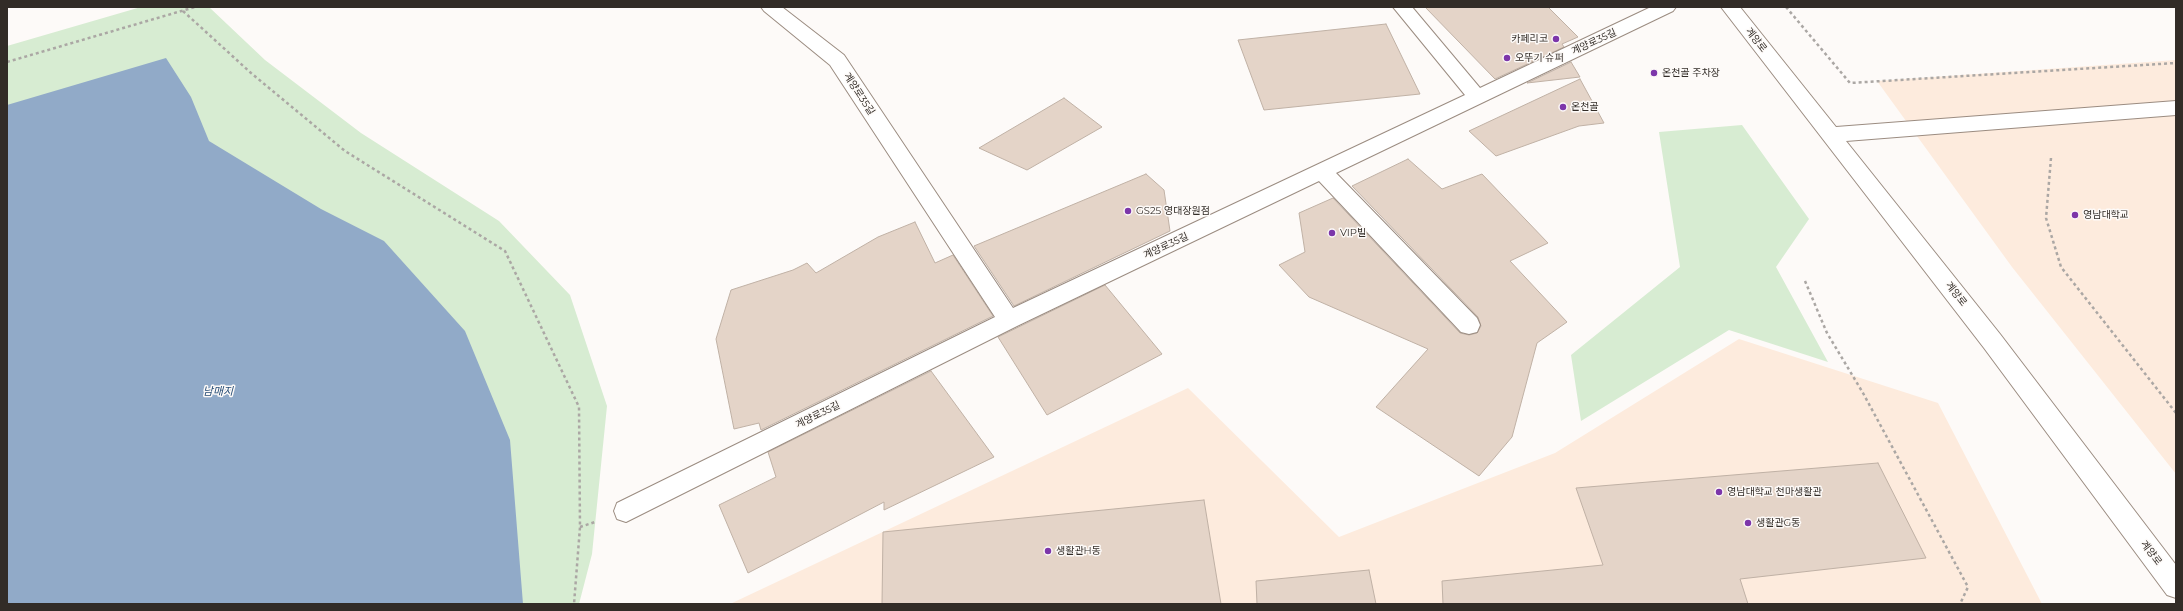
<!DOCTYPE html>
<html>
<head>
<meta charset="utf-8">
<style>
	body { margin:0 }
	#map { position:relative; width:2183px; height:611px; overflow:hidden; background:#fdfaf8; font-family:Montserrat,sans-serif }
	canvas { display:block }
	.frame { position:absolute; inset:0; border:8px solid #322c27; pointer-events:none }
</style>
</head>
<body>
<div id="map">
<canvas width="2183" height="611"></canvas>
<div class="frame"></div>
</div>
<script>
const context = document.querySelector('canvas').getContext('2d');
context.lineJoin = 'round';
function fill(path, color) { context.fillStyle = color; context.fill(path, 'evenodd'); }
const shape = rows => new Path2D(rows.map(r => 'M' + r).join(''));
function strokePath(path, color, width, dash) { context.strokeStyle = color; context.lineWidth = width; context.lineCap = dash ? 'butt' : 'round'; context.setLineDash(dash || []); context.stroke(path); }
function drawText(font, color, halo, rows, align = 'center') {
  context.font = font + ' Montserrat,"Noto Sans KR",sans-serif'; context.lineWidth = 3; context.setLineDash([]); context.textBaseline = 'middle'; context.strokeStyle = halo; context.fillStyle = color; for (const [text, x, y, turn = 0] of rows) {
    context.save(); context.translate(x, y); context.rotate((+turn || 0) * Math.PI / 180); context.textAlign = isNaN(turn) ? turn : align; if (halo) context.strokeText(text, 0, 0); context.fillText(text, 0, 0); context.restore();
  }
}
fill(shape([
	[2176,60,2176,474,2012,267,1877,81],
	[1739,339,1938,403,2042,604,730,604,1188,388,1339,537,1555,453]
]), '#fdebdd');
fill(shape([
	[141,7,209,7,265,60,361,133,499,221,570,295,607,406,592,554,579,604,7,604,7,46],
	[1742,125,1809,219,1776,267,1828,362,1729,330,1581,421,1571,355,1680,267,1659,132]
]), '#d7ecd2');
fill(shape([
	[166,58,191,97,209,141,321,209,384,241,465,331,510,440,523,604,7,604,7,105]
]), '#91aac8');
const building = shape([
	[1425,7,1548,7,1578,37,1562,44,1564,47,1495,79,1425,7],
	[1386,24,1420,94,1264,110,1238,40,1386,24],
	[1571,62,1580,77,1527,83,1571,62],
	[1580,79,1604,123,1579,126,1496,156,1469,131,1580,79],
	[1064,98,1102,127,1027,170,979,148,1064,98],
	[1408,159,1442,189,1482,174,1548,243,1510,261,1567,322,1537,343,1512,437,1479,476,1376,407,1428,349,1309,297,1279,265,1305,252,1299,213,1333,198,1460,333,1469,335,1477,333,1481,326,1478,317,1352,186,1408,159],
	[1146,174,1164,190,1170,231,1014,306,974,246,1146,174],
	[915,222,935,263,953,255,993,316,761,430,759,423,734,429,716,339,731,290,793,270,807,263,816,273,878,237,915,222],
	[1105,285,1162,354,1047,415,998,337,1105,285],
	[931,371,994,457,884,510,884,502,748,573,719,505,776,477,768,452,931,371],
	[1878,463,1926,558,1740,579,1748,604,1443,604,1442,581,1603,565,1576,488,1878,463],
	[1204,500,1221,604,882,604,883,532,1204,500],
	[1369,570,1376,604,1257,604,1256,581,1369,570]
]);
fill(building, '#e4d4c8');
strokePath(building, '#c0b1a5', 1);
const minor = shape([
	[761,7,782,7,844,55,1013,308,1465,95,1393,7,1412,7,1480,88,1651,7,1676,7,1673,11,1336,173,1477,318,1480,325,1477,332,1469,334,1461,332,1319,181,1017,326,626,522,617,519,614,511,617,503,995,317,830,65,764,11,761,7],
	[1721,7,1740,7,1836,127,2176,101,2176,115,1846,141,2000,334,2176,565,2176,598,2167,595,1984,348,1721,7]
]);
strokePath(minor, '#9b8c81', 2);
strokePath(shape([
	[1786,7,1850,83,2176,63],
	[183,11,251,73,345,151,505,251,579,407,580,527,574,604],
	[7,62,195,7],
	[2051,158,2046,218,2061,267,2176,413],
	[1805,281,1827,333,1863,393,1968,587,1960,604],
	[580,527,595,522]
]), '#aba7a4', 2.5, [3, 3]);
fill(minor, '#fff');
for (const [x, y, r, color] of [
	[1556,39,4,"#7c36aa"],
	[1507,58,4,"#7c36aa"],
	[1654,73,4,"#7c36aa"],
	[1563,107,4,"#7c36aa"],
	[1128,211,4,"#7c36aa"],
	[2075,215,4,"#7c36aa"],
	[1332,233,4,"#7c36aa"],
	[1719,492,4,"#7c36aa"],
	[1748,523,4,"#7c36aa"],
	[1048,551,4,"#7c36aa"]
]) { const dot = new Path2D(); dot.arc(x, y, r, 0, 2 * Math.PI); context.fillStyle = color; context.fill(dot); strokePath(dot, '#fdfaf8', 1.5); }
drawText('10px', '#322c27', '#fdfaf8', [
	["카페리코",1548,39,"right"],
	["오뚜기 슈퍼",1515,58],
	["온천골 주차장",1662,73],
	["온천골",1571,107],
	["GS25 영대장원점",1136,211],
	["영남대학교",2083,215],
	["VIP빌",1340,233],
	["영남대학교 천마생활관",1727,492],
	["생활관G동",1756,523],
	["생활관H동",1056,551]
], 'left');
drawText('10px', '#322c27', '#fdfaf8', [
	["계양로",1756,40,52],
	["계양로35길",1594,42,-25],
	["계양로35길",859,94,57],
	["계양로35길",1166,246,-25],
	["계양로",1956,294,52],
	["계양로35길",818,415,-26],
	["계양로",2151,553,53]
]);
drawText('italic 11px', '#274d76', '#fdfaf8', [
	["남매지",218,392]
]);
</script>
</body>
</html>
